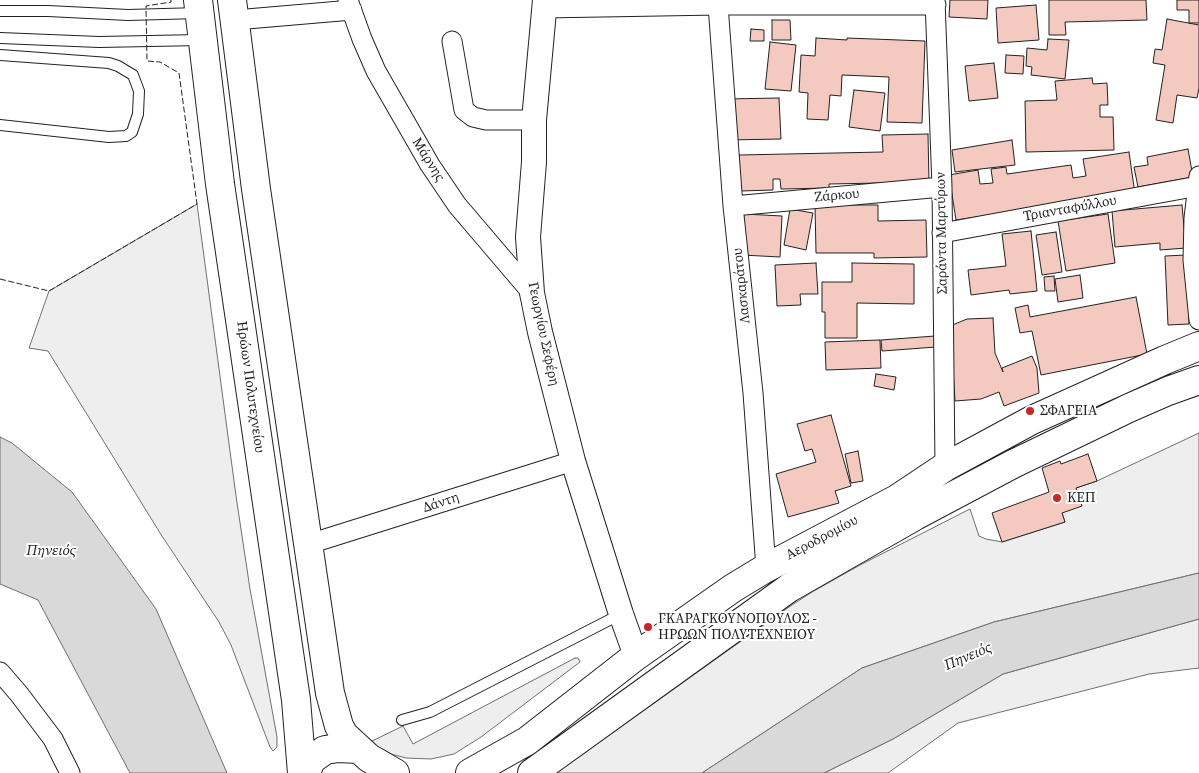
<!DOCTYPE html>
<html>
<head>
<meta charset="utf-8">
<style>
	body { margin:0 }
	canvas { display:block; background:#fff }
</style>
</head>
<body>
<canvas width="1199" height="773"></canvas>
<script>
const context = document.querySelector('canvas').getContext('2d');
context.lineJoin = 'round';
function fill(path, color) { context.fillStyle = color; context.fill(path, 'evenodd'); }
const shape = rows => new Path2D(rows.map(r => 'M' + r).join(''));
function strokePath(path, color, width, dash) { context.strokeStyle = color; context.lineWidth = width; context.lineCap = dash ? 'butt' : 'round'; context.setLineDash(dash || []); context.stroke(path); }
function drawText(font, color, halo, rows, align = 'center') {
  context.font = font + ' "Source Serif 4",serif'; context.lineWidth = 4; context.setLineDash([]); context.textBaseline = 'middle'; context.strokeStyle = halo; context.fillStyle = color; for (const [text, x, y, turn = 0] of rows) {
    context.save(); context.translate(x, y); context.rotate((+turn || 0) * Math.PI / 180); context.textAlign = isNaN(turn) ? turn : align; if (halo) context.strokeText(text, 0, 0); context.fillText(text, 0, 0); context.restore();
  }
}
const green = shape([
	[197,204,236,496,250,589,277,737,277,747,273,751,270,747,231,645,219,622,160,533,48,351,29,348,49,291,197,204],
	[1199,433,1199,573,994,622,862,668,702,773,556,773,789,607,812,592,860,565,970,509,979,536,986,539,1002,542,1065,522,1062,513,1076,488,1097,481,1199,433],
	[1199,619,1199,668,1149,674,958,723,888,773,824,773,893,739,1003,674,1199,619],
	[575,658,578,658,580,662,481,737,454,754,431,759,406,758,391,754,370,742,403,726,413,744,575,658]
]);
fill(green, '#eee');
strokePath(green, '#6f6f6f', 1);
const water = shape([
	[0,437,12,443,72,492,156,609,227,773,130,773,38,600,0,584,0,437],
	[1199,573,1199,619,1003,674,893,739,824,773,702,773,862,668,994,622,1199,573]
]);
fill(water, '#d9d9d9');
strokePath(water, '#6f6f6f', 1);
const building = shape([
	[950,0,988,0,987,19,949,17,950,0],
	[1049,0,1146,0,1147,20,1065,22,1066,35,1049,35,1049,0],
	[1177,0,1199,0,1199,23,1189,23,1189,10,1177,10,1177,0],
	[1036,5,1039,40,998,43,996,8,1036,5],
	[1167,19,1199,25,1199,88,1197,98,1177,95,1173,123,1156,120,1165,65,1153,63,1155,49,1162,50,1167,19],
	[772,20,790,20,791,40,772,40,772,20],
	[751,29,764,30,764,41,750,41,751,29],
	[816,38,847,40,847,38,925,41,922,123,887,122,889,77,842,75,841,96,830,95,828,120,807,119,808,93,799,92,801,55,815,56,816,38],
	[1048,39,1069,40,1065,79,1031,75,1032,67,1026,66,1027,48,1047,50,1048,39],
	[770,42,796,45,791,91,765,89,770,42],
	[1006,55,1024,56,1023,74,1005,73,1006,55],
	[994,63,998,98,969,101,965,66,994,63],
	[1092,78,1093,84,1107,83,1108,105,1100,105,1100,117,1113,117,1114,150,1026,152,1025,101,1057,100,1055,81,1092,78],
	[854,90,885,93,880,131,849,127,854,90],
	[779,98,781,139,726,140,725,99,779,98],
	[928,134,929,182,829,184,829,188,781,189,780,179,773,179,773,190,740,191,739,155,883,152,882,135,928,134],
	[1012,140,1015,165,955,172,952,150,1012,140],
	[1188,149,1193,177,1138,187,1134,167,1148,165,1147,157,1188,149],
	[1129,152,1135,194,956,220,949,175,978,170,980,184,993,183,991,169,1006,167,1007,174,1071,165,1073,178,1086,176,1083,159,1129,152],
	[815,205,878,205,878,221,926,220,927,257,874,258,874,253,816,253,815,205],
	[1182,205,1186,248,1160,250,1160,243,1115,247,1112,211,1182,205],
	[790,209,813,213,806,250,784,245,790,209],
	[744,214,782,216,780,257,742,255,744,214],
	[1108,214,1115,263,1066,271,1058,221,1108,214],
	[1031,231,1037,291,1010,294,1009,290,971,295,968,270,1006,266,1002,234,1031,231],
	[1056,232,1062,272,1042,275,1036,235,1056,232],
	[1187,255,1189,324,1168,325,1165,256,1187,255],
	[816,263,818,294,800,294,801,305,777,306,775,265,816,263],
	[852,263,914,264,914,304,857,303,857,338,825,338,825,312,822,312,822,282,852,282,852,263],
	[1080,275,1083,298,1058,302,1055,279,1080,275],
	[1054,276,1055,291,1045,291,1044,277,1054,276],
	[1136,297,1147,354,1041,375,1032,331,1020,333,1015,308,1028,305,1030,317,1136,297],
	[993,318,995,353,1003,372,1002,368,1032,356,1037,368,1039,393,1004,406,999,392,981,399,955,401,950,326,967,319,993,318],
	[935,336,936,347,882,351,881,340,935,336],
	[880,340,881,368,826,370,825,342,880,340],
	[876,374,896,377,894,390,874,386,876,374],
	[831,415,851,486,835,491,839,503,788,517,776,474,816,462,812,449,805,451,797,424,831,415],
	[858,451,863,481,851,483,845,454,858,451],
	[1088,454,1097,481,1076,488,1082,506,1062,513,1065,522,1002,542,992,513,1049,492,1042,468,1060,461,1061,464,1088,454]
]);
fill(building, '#f3c9c0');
strokePath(building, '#222', 1);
const service = shape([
	[0,11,48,11,128,15,199,13],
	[0,38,99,42,201,40],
	[0,55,109,63,118,66,133,75,139,91,138,114,132,132,126,136,109,137,0,125],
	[402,720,430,712,621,614]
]);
const minor = shape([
	[348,0,362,39,376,71,430,165,457,205,532,293],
	[935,0,942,187,945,467],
	[718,5,733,206,753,393,766,568],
	[544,8,718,5,936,5],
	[235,20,352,10],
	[452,41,464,110,473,117,486,120,534,120],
	[1199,176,1194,218,1193,260,1199,320],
	[733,206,942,187],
	[942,233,1198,186],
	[309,544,573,461],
	[0,672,19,694,53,739,70,773]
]);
const tertiary = shape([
	[545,0,534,120,534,162,528,237,532,293,540,332,573,461,621,614,636,656]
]);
const primary = shape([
	[198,0,220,184,296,700,302,773],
	[232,0,256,189,330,693,339,726,344,735,369,758,395,773],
	[306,773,311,760,325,750,339,748,358,749],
	[470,773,527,741,636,656,733,588,766,568,897,499,945,467,1032,420,1165,360,1199,346],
	[532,773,789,588,915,516,1013,464,1129,408,1168,391,1199,380]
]);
strokePath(service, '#222', 12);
strokePath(minor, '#222', 21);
strokePath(tertiary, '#222', 26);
strokePath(primary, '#222', 30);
strokePath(service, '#fff', 10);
strokePath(minor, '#fff', 19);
strokePath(tertiary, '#fff', 24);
strokePath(primary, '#fff', 28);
strokePath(shape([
	[0,279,49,291,197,204,179,73,160,62,147,61,146,6,171,2,171,0]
]), '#222', 1, [6, 2.5]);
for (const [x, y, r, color] of [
	[1030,411,5,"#c62828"],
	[1057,498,5,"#c62828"],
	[648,627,5,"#c62828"]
]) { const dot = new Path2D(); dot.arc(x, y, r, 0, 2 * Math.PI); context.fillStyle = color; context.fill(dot); strokePath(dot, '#fff', 2); }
drawText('14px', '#222', '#fff', [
	["Μάρνης",428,160,58],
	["Ζάρκου",837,196,-5],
	["Τριανταφύλλου",1070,209,-10],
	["Σαράντα Μαρτύρων",942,233,-91],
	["Λασκαράτου",742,286,-96],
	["Γεωργίου Σεφέρη",543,334,78],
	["Ηρώων Πολυτεχνείου",250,387,82],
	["Δάντη",441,503,-18],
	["Αεροδρομίου",822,538,-28]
]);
drawText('14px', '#222', '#fff', [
	["ΣΦΑΓΕΙΑ",1040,411],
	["ΚΕΠ",1067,498],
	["ΓΚΑΡΑΓΚΟΥΝΟΠΟΥΛΟΣ -",658,619],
	["ΗΡΩΩΝ ΠΟΛΥΤΕΧΝΕΙΟΥ",658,635]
], 'left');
drawText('italic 15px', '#222', '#fff', [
	["Πηνειός",51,551],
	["Πηνειός",968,657,-23]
]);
</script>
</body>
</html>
